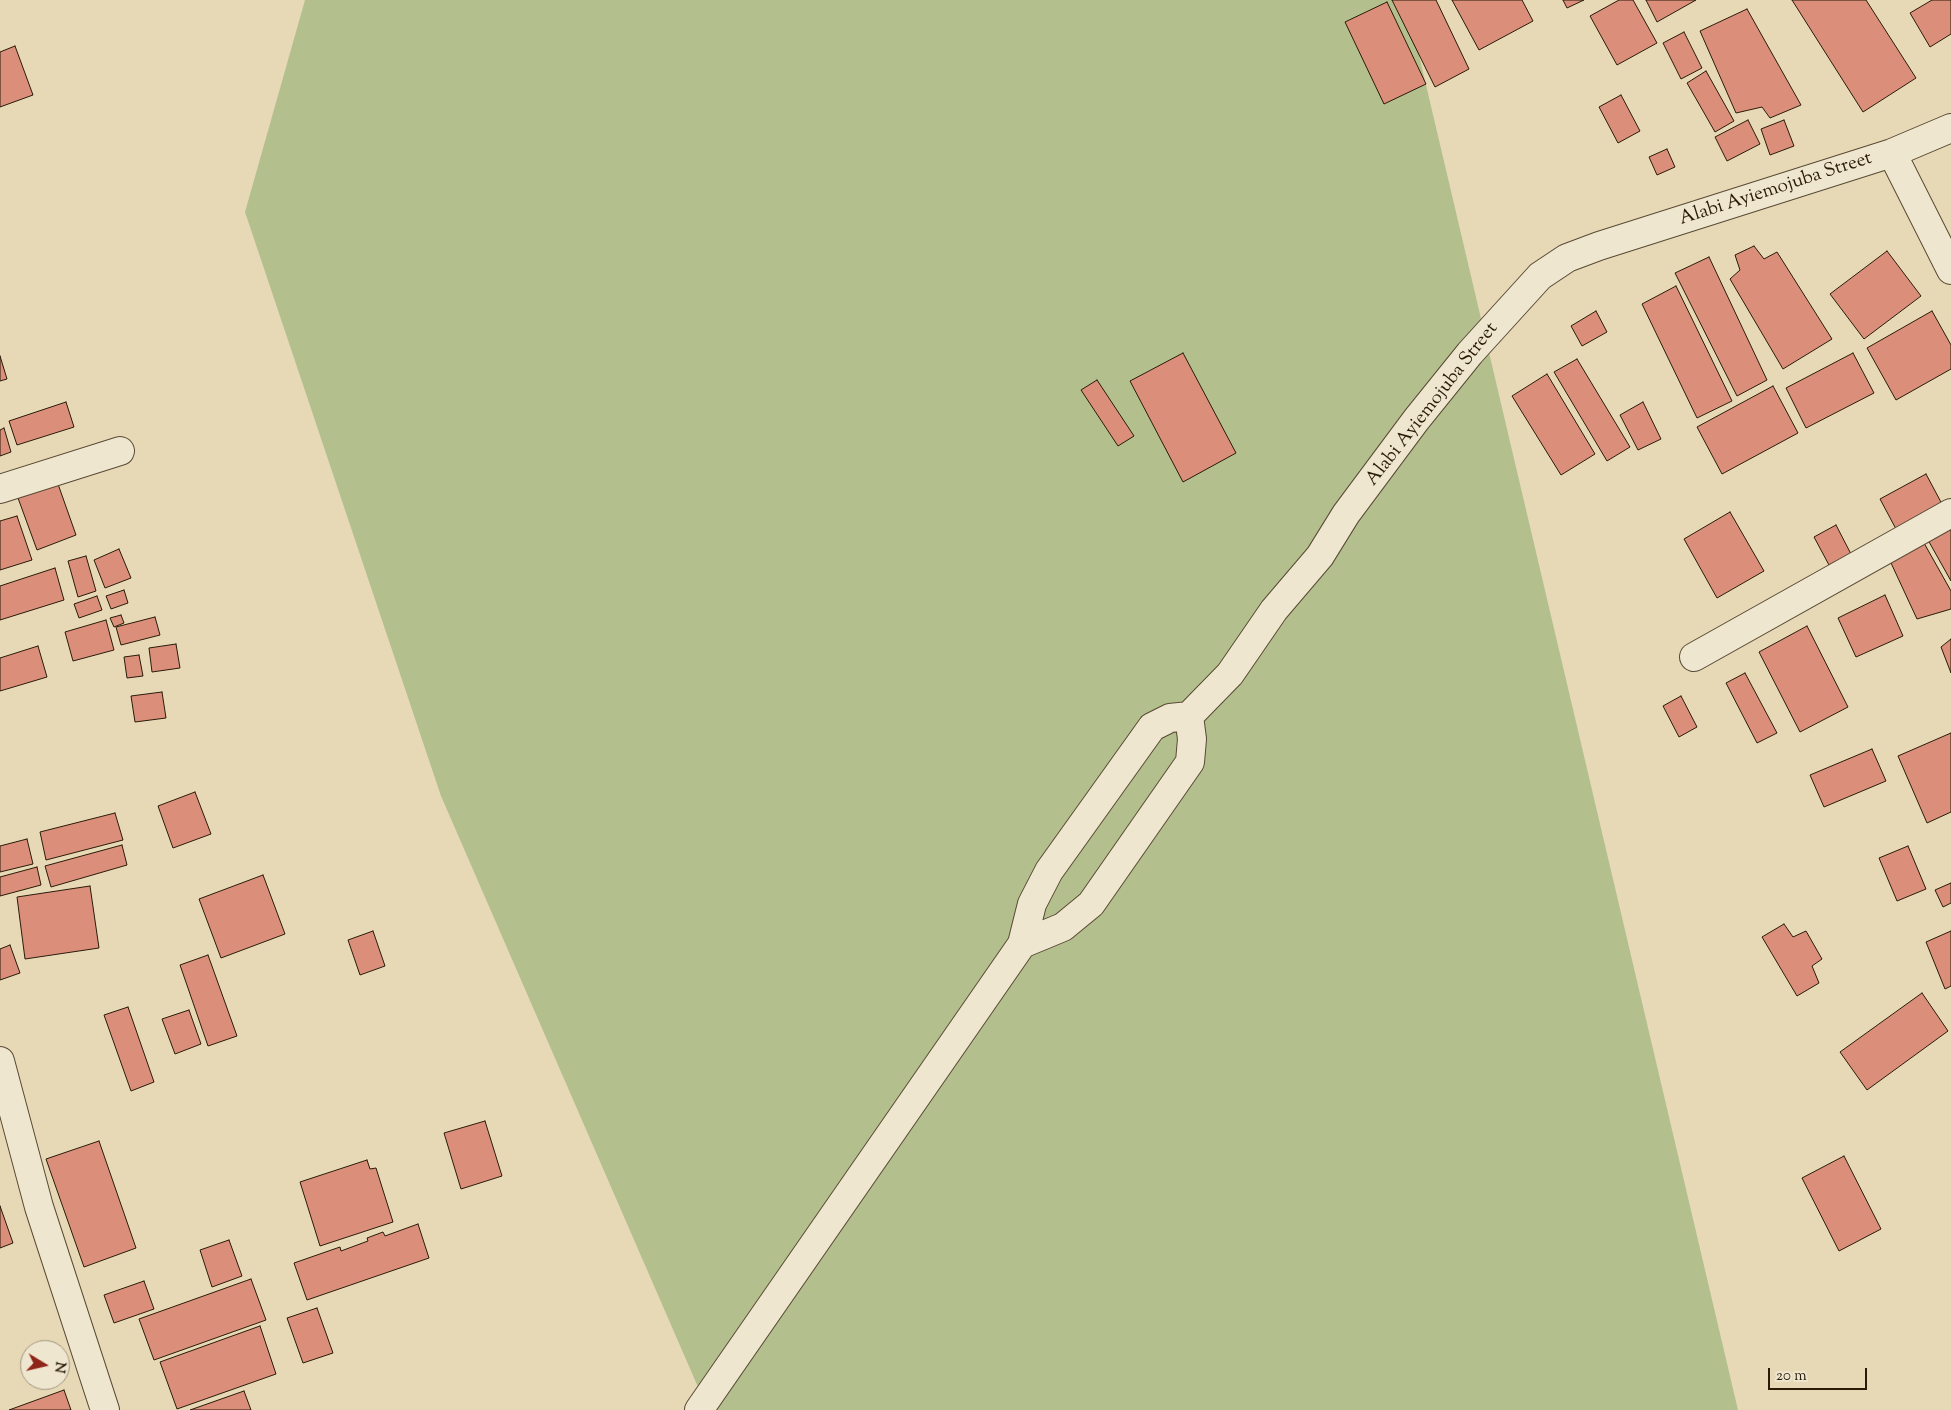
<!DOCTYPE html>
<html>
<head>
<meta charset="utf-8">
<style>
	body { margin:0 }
	#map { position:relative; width:1951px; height:1410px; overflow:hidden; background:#e7d9b6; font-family:"Sorts Mill Goudy",serif }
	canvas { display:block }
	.north { position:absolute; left:20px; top:1340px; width:50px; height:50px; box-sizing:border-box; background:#efe6d0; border:1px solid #a09580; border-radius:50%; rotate:99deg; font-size:14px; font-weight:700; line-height:20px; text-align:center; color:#291b08 }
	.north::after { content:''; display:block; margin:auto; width:18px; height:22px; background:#8f2418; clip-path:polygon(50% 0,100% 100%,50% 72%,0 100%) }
	.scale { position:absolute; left:1768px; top:1368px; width:99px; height:22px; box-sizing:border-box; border:2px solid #291b08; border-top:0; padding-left:6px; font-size:15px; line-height:18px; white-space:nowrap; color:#291b08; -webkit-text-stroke:4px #efe6d0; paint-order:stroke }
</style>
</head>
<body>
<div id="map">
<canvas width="1951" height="1410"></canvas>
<div class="north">N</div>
<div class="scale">20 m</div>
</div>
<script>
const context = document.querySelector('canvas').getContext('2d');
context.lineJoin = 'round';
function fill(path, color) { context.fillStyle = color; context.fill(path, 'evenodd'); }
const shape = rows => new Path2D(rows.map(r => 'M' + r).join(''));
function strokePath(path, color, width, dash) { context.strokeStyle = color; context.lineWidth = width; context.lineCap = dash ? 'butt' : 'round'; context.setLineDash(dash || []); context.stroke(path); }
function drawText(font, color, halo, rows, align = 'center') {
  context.font = font + ' "Sorts Mill Goudy",serif'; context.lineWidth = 5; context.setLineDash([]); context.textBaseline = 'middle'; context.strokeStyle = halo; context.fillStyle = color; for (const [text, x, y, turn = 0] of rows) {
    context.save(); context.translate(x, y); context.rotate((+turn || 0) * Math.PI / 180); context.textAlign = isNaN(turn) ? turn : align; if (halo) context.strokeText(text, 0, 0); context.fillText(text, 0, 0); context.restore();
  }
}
fill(shape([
	[305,0,1406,0,1738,1410,708,1410,441,796,245,212]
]), '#b4bf8e');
const building = shape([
	[1392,0,1436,0,1469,69,1435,87,1392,0],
	[1452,0,1522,0,1533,21,1479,50,1452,0],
	[1563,0,1584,0,1567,8,1563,0],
	[1619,0,1633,0,1657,43,1617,65,1590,16,1619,0],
	[1646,0,1696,0,1657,22,1646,0],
	[1792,0,1866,0,1916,78,1863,112,1792,0],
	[1932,0,1951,0,1951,34,1930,47,1910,13,1932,0],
	[1387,2,1426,84,1384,104,1345,22,1387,2],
	[1747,9,1801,105,1770,118,1762,107,1736,113,1700,31,1747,9],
	[1684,32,1702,68,1681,79,1663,43,1684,32],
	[15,46,33,95,0,107,0,52,15,46],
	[1706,71,1734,121,1715,132,1687,83,1706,71],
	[1621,95,1640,131,1618,143,1599,107,1621,95],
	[1748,120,1760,144,1727,161,1715,137,1748,120],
	[1784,120,1794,146,1770,155,1761,129,1784,120],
	[1667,149,1675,167,1657,175,1649,157,1667,149],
	[1754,246,1764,259,1777,252,1832,339,1783,369,1730,279,1740,270,1735,255,1754,246],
	[1887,251,1921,296,1864,339,1830,294,1887,251],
	[1709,257,1767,380,1737,396,1675,273,1709,257],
	[1676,286,1732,401,1697,418,1642,304,1676,286],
	[1596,311,1607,332,1582,346,1571,326,1596,311],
	[1932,311,1951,345,1951,369,1896,400,1867,348,1932,311],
	[1183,353,1236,453,1183,482,1130,381,1183,353],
	[1853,353,1874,393,1806,428,1786,388,1853,353],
	[0,356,7,379,0,381,0,356],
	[1577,359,1630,447,1607,461,1554,372,1577,359],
	[1547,374,1595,454,1561,475,1512,396,1547,374],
	[1097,380,1134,436,1118,446,1081,390,1097,380],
	[1773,386,1798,433,1722,474,1697,427,1773,386],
	[66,402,74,427,17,445,9,421,66,402],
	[1643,402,1661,439,1638,450,1620,415,1643,402],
	[4,428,11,452,0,456,0,430,4,428],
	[1926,474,1942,504,1896,529,1880,499,1926,474],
	[58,484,76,535,37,550,18,498,58,484],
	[1730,512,1764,571,1717,598,1684,539,1730,512],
	[17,516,32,560,0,570,0,521,17,516],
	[1836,525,1851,554,1829,565,1814,537,1836,525],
	[1951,527,1951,581,1928,540,1951,527],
	[1924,543,1951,591,1951,609,1917,619,1891,563,1924,543],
	[119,549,131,578,105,588,94,560,119,549],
	[86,556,96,591,78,597,68,561,86,556],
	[55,568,64,600,0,620,0,586,55,568],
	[124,590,128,603,111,609,106,596,124,590],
	[1885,595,1903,636,1856,657,1838,618,1885,595],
	[97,596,102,610,79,618,74,604,97,596],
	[121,615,124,623,114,627,110,618,121,615],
	[155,617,160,635,121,645,116,627,155,617],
	[106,620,114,650,73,661,65,632,106,620],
	[1807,626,1848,707,1800,732,1759,652,1807,626],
	[1951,639,1951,673,1941,647,1951,639],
	[176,644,180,668,152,672,149,648,176,644],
	[38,646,47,677,0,691,0,658,38,646],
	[139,655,143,676,127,678,124,657,139,655],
	[1745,673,1777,733,1757,743,1726,683,1745,673],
	[162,692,166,718,135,722,131,696,162,692],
	[1681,696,1697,727,1679,737,1663,706,1681,696],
	[1951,733,1951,812,1927,823,1898,756,1951,733],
	[1872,749,1886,781,1824,807,1810,775,1872,749],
	[195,792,211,834,173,848,158,806,195,792],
	[115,813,123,840,46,860,40,832,115,813],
	[27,839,33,864,0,872,0,846,27,839],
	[122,845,127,865,51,887,45,866,122,845],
	[1908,846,1926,889,1897,901,1879,858,1908,846],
	[37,867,41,885,0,896,0,877,37,867],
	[263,875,285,934,221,958,199,899,263,875],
	[1951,883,1951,903,1943,907,1935,890,1951,883],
	[90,886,99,948,25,959,17,897,90,886],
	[1784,924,1793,937,1806,931,1822,959,1812,966,1819,983,1797,996,1762,937,1784,924],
	[373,931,385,966,360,975,348,940,373,931],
	[1951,931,1951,986,1945,989,1926,942,1951,931],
	[10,945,20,973,0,980,0,949,10,945],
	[208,955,237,1036,208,1046,180,965,208,955],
	[1922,993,1948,1031,1867,1090,1840,1052,1922,993],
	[128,1007,154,1082,131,1091,104,1015,128,1007],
	[189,1010,201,1044,175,1054,162,1019,189,1010],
	[485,1121,502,1176,461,1189,444,1133,485,1121],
	[99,1141,136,1248,84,1267,46,1159,99,1141],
	[1844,1156,1881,1229,1839,1251,1802,1178,1844,1156],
	[367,1160,370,1169,376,1168,393,1222,320,1246,300,1182,367,1160],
	[0,1206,13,1243,0,1248,0,1206],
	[418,1224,429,1258,307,1300,294,1263,340,1247,341,1251,368,1241,367,1238,383,1232,385,1236,418,1224],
	[229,1240,242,1276,212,1287,200,1250,229,1240],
	[251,1279,266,1320,154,1360,139,1319,251,1279],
	[144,1281,154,1309,114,1323,104,1295,144,1281],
	[317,1308,333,1353,303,1363,287,1318,317,1308],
	[260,1326,276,1374,177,1409,160,1362,260,1326],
	[64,1390,71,1410,9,1410,64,1390],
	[244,1391,251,1410,190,1410,244,1391]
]);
fill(building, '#db8f7b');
strokePath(building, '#291b08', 1);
const minor = shape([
	[1892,153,1951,270],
	[0,489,120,451],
	[1694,657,1951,513],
	[1189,716,1230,674,1274,610,1320,556,1346,514,1416,420,1470,353,1540,276,1567,258,1599,246,1892,153,1951,128],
	[1022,944,1063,927,1091,904,1190,762,1192,739,1189,716],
	[0,1061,39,1207,105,1410],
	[699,1410,1022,944,1032,904,1049,871,1152,727,1170,718,1189,716]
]);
strokePath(minor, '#584a34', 30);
strokePath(minor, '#efe6d0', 28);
drawText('19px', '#291b08', '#efe6d0', [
	["Alabi Ayiemojuba Street",1776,190,-18],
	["Alabi Ayiemojuba Street",1433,405,-52]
]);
</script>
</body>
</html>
